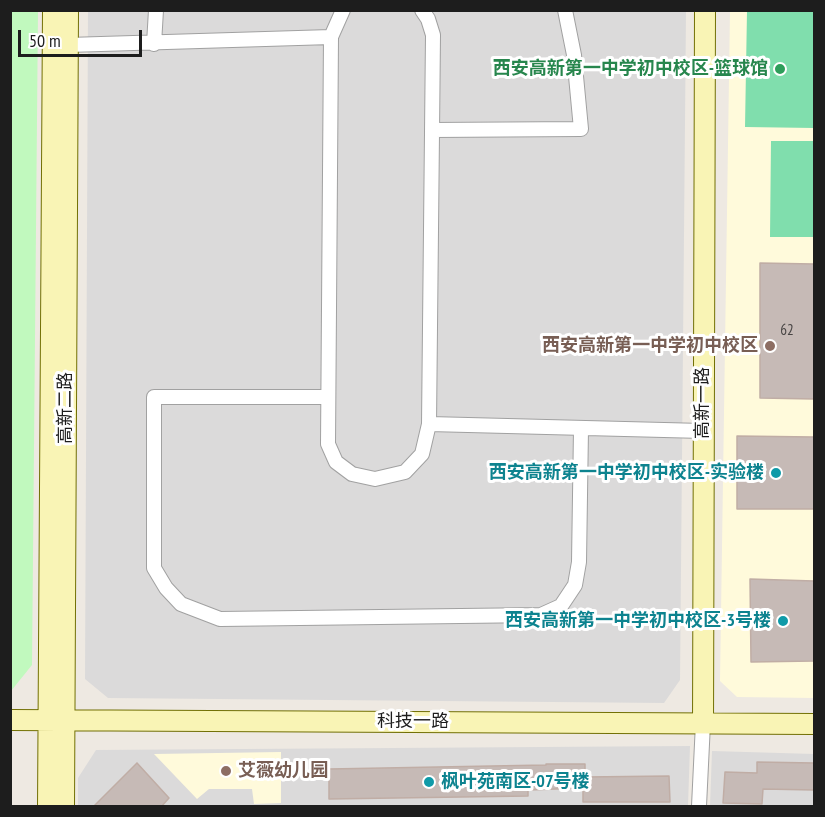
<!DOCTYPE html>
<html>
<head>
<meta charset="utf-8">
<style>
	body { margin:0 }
	#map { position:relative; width:825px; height:817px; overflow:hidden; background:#eee9e2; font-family:"PT Sans Narrow",sans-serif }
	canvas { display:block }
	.frame { position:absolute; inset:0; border:12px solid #1d1d1d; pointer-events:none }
	.scale { position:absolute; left:18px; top:30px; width:124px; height:27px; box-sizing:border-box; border:3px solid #1d1d1d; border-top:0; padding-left:8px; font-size:18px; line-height:21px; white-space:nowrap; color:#1d1d1d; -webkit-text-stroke:4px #fff; paint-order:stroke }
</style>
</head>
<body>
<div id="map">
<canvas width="825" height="817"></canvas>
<div class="frame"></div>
<div class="scale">50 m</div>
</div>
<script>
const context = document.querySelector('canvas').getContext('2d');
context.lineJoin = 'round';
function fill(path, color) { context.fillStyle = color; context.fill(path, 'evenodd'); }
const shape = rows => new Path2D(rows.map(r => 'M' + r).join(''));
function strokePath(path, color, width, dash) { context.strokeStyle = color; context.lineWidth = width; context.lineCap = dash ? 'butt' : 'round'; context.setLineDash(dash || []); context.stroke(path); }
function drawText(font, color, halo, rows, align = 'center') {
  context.font = font + ' "PT Sans Narrow","Noto Sans SC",sans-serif'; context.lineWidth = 6; context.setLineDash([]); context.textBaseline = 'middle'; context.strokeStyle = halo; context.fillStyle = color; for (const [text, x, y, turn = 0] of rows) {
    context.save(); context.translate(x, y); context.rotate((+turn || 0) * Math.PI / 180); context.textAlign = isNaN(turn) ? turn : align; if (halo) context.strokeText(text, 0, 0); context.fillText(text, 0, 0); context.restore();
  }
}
fill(shape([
	[88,11,686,11,680,680,664,703,108,698,85,679],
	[690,746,688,806,78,806,78,778,96,750],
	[712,751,814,754,814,806,710,806]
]), '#dbdada');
fill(shape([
	[730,11,814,11,814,698,737,697,720,681],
	[281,752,281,803,254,804,252,789,209,789,197,799,154,754]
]), '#fffadb');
fill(shape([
	[38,10,32,665,11,691,10,11]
]), '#c1f9be');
fill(shape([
	[747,11,814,12,814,128,745,127],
	[771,141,814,141,814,237,770,237]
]), '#80dead');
const building = shape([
	[760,263,814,264,814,399,760,398,760,263],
	[737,436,814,437,814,509,737,509,737,436],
	[750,579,814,581,814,661,751,662,750,579],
	[757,762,814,763,814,790,763,789,762,804,723,803,725,772,757,773,757,762],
	[137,763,169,798,161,807,93,807,137,763],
	[546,764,585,764,585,777,669,776,670,802,583,802,583,788,528,790,528,796,329,799,329,769,546,765,546,764]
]);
fill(building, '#c6bab6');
strokePath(building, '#c0ada5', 1.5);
const street = shape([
	[343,10,331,37,328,444,336,462,352,474,375,479,405,472,422,454,429,424,433,35,428,19,422,10],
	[154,44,156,10],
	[68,45,331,37],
	[432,130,581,129,574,55,565,10],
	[327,397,154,397,154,568,166,588,181,604,220,619,541,615,561,606,575,585,579,562,581,429],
	[429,424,703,431],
	[699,806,703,723]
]);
const secondary = shape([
	[10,720,814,724],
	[703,723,705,10],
	[48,806,53,10],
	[64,806,68,10]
]);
strokePath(street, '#a1a1a1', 16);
strokePath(secondary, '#727005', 22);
strokePath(street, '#fff', 14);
strokePath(secondary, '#f9f4b5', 20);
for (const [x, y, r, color] of [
	[780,69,6,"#2e9e5b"],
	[770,346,6,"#8d6e63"],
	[776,473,6,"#0f9aa8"],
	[783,621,6,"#0f9aa8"],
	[226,771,6,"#8d6e63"],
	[429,782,6,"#0f9aa8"]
]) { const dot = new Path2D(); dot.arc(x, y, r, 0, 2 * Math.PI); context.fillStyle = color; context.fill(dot); strokePath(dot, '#fff', 2); }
drawText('15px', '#474443', null, [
	["62",787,331]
]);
drawText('bold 18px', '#27864d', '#fff', [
	["西安高新第一中学初中校区-篮球馆",768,69]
], 'right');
drawText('bold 18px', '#785e54', '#fff', [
	["西安高新第一中学初中校区",758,346],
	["艾薇幼儿园",238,771,"left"]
], 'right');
drawText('18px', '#1d1d1d', '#fff', [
	["高新一路",703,403,-90],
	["高新二路",66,408,-90],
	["科技一路",413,722]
]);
drawText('bold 18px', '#0d838f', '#fff', [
	["西安高新第一中学初中校区-实验楼",764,473],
	["西安高新第一中学初中校区-3号楼",771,621],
	["枫叶苑南区-07号楼",441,782,"left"]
], 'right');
</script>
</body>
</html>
